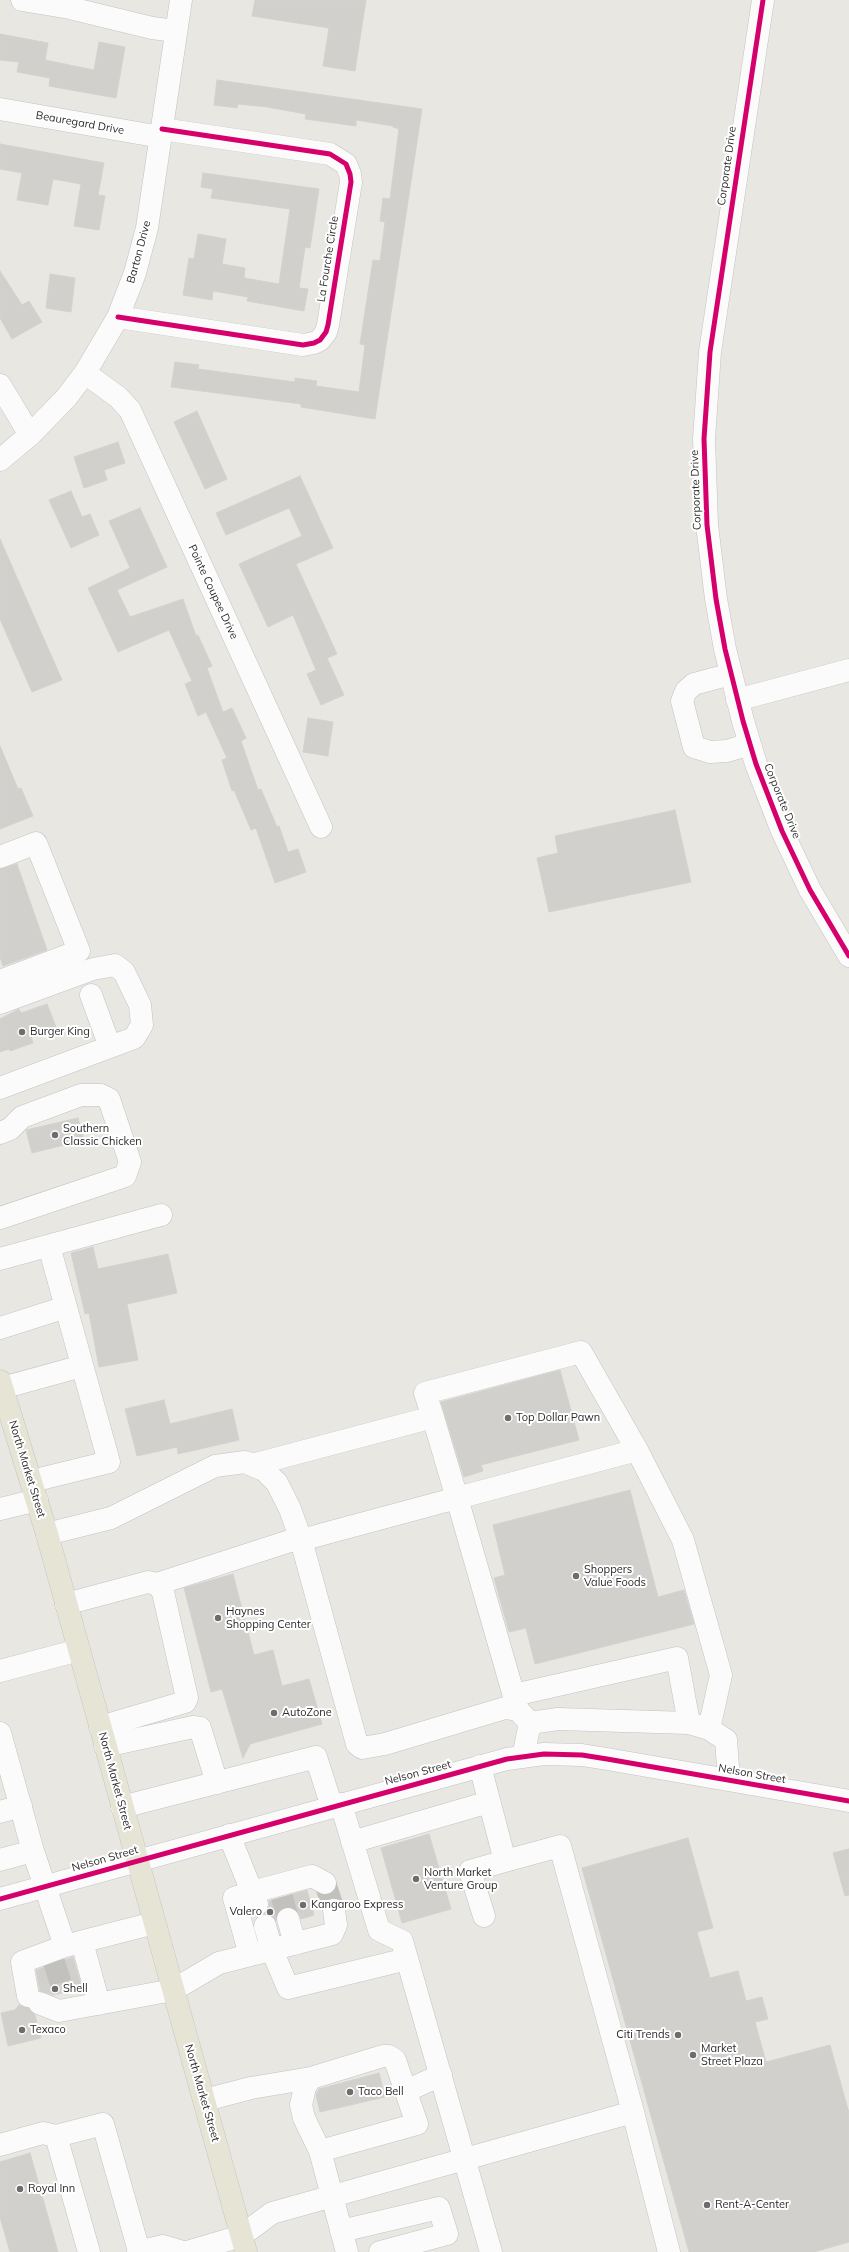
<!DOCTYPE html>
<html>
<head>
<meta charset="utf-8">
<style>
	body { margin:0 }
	canvas { display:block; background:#e8e7e2 }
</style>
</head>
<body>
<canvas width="849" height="2252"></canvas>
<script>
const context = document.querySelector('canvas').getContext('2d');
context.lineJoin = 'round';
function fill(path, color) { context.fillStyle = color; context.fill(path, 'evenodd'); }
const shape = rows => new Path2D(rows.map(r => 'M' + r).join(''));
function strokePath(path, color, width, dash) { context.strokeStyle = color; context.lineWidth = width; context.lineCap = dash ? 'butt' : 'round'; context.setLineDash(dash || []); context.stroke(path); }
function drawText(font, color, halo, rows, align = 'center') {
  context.font = font + ' Mulish,sans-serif'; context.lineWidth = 4; context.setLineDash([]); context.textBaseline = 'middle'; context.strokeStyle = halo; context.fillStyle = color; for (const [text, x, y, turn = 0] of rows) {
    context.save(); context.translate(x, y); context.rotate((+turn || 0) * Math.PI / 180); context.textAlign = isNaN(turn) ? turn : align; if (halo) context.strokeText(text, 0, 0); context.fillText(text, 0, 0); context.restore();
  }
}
const building = shape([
	[255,0,366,0,355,71,323,66,329,28,252,16,255,0],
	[0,34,48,43,45,60,94,70,99,42,125,47,116,98,49,86,50,78,17,72,19,62,0,60,0,34],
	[217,80,422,109,375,419,301,407,301,404,171,387,175,362,199,365,198,369,295,382,295,378,317,381,316,386,359,392,365,345,360,344,373,260,380,261,385,222,380,221,383,198,390,199,399,129,393,127,393,126,356,120,356,126,305,119,306,114,267,107,238,104,237,108,214,105,217,80],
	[0,144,104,163,98,195,105,196,99,230,74,226,81,184,53,179,48,205,17,200,22,173,0,169,0,144],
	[203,173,319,189,310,248,305,247,299,288,308,289,304,311,247,301,248,297,213,291,212,300,183,295,189,258,194,259,198,234,226,239,222,264,245,268,244,278,279,284,290,209,211,198,213,189,201,187,203,173],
	[0,271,22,305,29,301,42,322,12,339,0,318,0,271],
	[50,274,75,278,71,312,46,308,50,274],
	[197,411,227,479,205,489,174,422,197,411],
	[118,442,125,463,104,470,107,480,84,488,74,457,118,442],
	[300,476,333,548,296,564,337,654,327,658,344,695,321,705,307,674,316,670,293,615,268,627,239,564,302,536,289,508,226,535,216,513,300,476],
	[71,491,82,517,90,514,99,535,71,548,49,500,71,491],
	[140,508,167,567,117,590,130,617,183,599,196,636,198,635,212,666,207,668,223,712,232,708,246,738,241,741,258,790,261,789,277,827,279,826,288,852,298,849,306,872,275,883,256,828,251,830,234,790,232,791,222,760,227,758,206,712,198,716,185,684,192,681,169,630,118,652,88,588,130,568,109,521,140,508],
	[0,539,62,680,32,692,0,619,0,539],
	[308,718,333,722,328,756,303,752,308,718],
	[0,746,18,789,21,788,33,816,0,829,0,746],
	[675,810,691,882,549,912,537,858,558,853,555,836,675,810],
	[17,864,47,950,3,966,0,957,0,869,17,864],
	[47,1004,56,1027,31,1037,33,1043,10,1051,9,1049,0,1052,0,1019,19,1009,21,1013,47,1004],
	[78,1118,84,1140,32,1153,26,1130,78,1118],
	[93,1247,98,1269,168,1254,177,1293,127,1304,138,1360,99,1367,89,1313,85,1314,71,1253,93,1247],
	[560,1370,579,1440,481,1465,483,1471,464,1477,441,1402,560,1370],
	[164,1400,170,1424,232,1409,239,1440,178,1454,177,1447,137,1456,125,1409,164,1400],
	[630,1490,658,1597,684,1590,694,1624,535,1664,526,1628,509,1632,494,1578,505,1575,493,1525,630,1490],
	[233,1574,254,1655,273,1650,282,1686,309,1679,322,1724,250,1744,243,1758,222,1689,211,1692,184,1588,233,1574],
	[429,1834,451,1909,402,1923,381,1848,429,1834],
	[688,1838,713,1928,697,1932,710,1978,738,1971,746,2001,762,1997,768,2019,755,2022,766,2062,830,2045,849,2113,849,2242,814,2252,689,2252,582,1868,688,1838],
	[849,1849,849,1895,845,1896,833,1853,849,1849],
	[307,1890,314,1915,301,1919,297,1910,291,1907,279,1910,276,1921,273,1917,264,1914,269,1906,269,1901,307,1890],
	[73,1957,82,1988,54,1995,40,1991,36,1970,73,1957],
	[19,2005,28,2008,35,2015,41,2038,8,2046,1,2013,15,2010,19,2005],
	[379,2073,385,2097,320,2112,316,2095,319,2089,379,2073],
	[30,2153,58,2252,10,2252,0,2217,0,2162,30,2153]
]);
fill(building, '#d2d0cd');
strokePath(building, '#d4d2ce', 1);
strokePath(shape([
	[325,1883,334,1910],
	[282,1897,288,1919],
	[54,1962,64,1993]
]), '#c2c1bd', 22, [22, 11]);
const minor = shape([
	[22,0,70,8,152,28,176,31],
	[763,0,710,352,704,439,707,525,716,599,725,649,743,721,756,764,782,831,810,890,849,956],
	[0,109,161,137],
	[118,317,303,345,314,343,320,340,326,332,328,325,351,182,350,174,346,164,330,154,162,129],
	[85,373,118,397,130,410,321,827],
	[0,385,30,435],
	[0,460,30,435,66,398,85,373,118,317,135,273,147,228,181,0],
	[731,674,694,684,686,691,682,701,694,747,710,752,727,751,750,744],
	[737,700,849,670],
	[0,857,36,843,79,951,0,981],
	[91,995,110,1047],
	[0,1003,93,969,115,965,124,972,140,1005,142,1025,134,1038,0,1088],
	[0,1133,10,1129,22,1117,81,1095,101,1095,109,1099,130,1162,125,1176,0,1218],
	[0,1259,161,1215],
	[0,1328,66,1307],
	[2,1388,82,1366],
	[637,1450,683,1540,721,1675,709,1729],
	[252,1465,433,1417,457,1498,637,1450,581,1352,425,1393,433,1417],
	[32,1481,109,1462,49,1246],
	[0,1509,37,1500],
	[47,1534,111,1518,215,1466,245,1462,264,1470,277,1483,290,1509,301,1540,457,1498,518,1710],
	[157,1584,293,1540,301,1540,357,1744,362,1748,385,1744,505,1708,518,1710,530,1723],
	[66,1604,148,1582,157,1584,163,1592,187,1698,185,1702,100,1727],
	[0,1671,79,1650],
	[514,1695,677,1658,689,1723],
	[0,1733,33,1851],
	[105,1746,193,1727,200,1728,217,1783],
	[523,1757,530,1723,558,1719,689,1723,709,1729,726,1740,729,1780],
	[341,1804,379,1930,402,1941,491,2252],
	[122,1807,316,1757,332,1807],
	[0,1812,21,1806],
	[229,1835,252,1892,234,1898,250,1955],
	[352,1842,489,1802],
	[0,1860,33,1851,65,1946,22,1962,28,1996],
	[0,1899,507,1759,544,1754,582,1755,607,1759,849,1801],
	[257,1904,252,1892,312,1876,325,1883],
	[484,1916,470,1871,505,1861],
	[288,1919,295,1944],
	[265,1926,272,1950,288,1988,407,1959],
	[82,1942,99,2004],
	[65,1946,154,1923],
	[39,2003,59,2011,173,1990,219,1963,332,1934,336,1925,334,1910],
	[311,2078,305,2087,301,2105,304,2118,320,2151],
	[406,2091,441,2075],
	[205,2100,251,2088,311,2078,383,2056,389,2056,395,2060,417,2124,320,2151,347,2252],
	[633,2112,669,2252],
	[0,2145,43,2133,56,2136],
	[341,2231,439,2208,447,2234,380,2252],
	[89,2252,56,2136,103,2124,139,2251],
	[138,2252,163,2246,183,2252],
	[187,2252,241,2236,272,2213,633,2112,560,1846,505,1861,480,1766]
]);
const major = shape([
	[0,1381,47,1534,246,2252]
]);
strokePath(minor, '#c2c2c2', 23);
strokePath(major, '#c5c4c2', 23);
strokePath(minor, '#fcfbfb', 22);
strokePath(major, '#e6e4d5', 22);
strokePath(shape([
	[763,0,710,352,704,439,707,525,716,599,725,649,743,721,756,764,782,831,810,890,849,956],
	[118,317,303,345,314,343,320,340,326,332,328,325,351,182,350,174,346,164,330,154,162,129],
	[0,1899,507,1759,544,1754,582,1755,607,1759,849,1801]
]), '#d6006c', 5);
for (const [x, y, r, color] of [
	[22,1032,4,"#6d6d6b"],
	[55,1135,4,"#6d6d6b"],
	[508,1418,4,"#6d6d6b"],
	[576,1576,4,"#6d6d6b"],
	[218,1618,4,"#6d6d6b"],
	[274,1713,4,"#6d6d6b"],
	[416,1879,4,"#6d6d6b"],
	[303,1905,4,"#6d6d6b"],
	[270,1912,4,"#6d6d6b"],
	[55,1989,4,"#6d6d6b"],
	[22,2030,4,"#6d6d6b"],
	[678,2035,4,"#6d6d6b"],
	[693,2055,4,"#6d6d6b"],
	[350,2092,4,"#6d6d6b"],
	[20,2189,4,"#6d6d6b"],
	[707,2205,4,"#6d6d6b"]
]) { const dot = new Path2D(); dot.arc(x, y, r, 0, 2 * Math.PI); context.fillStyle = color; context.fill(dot); strokePath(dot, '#fff', 1.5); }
drawText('11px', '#2b2b2b', '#fff', [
	["Beauregard Drive",80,123,10],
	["Corporate Drive",727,166,-82],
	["Barton Drive",139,252,-75],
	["La Fourche Circle",328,259,-81],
	["Corporate Drive",696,490,-92],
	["Pointe Coupee Drive",213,592,65],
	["Corporate Drive",782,801,68],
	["North Market Street",27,1469,73],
	["Nelson Street",418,1773,-15],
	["Nelson Street",752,1774,10],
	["North Market Street",115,1781,75],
	["Nelson Street",105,1859,-16],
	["North Market Street",202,2093,74]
]);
drawText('11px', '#2b2b2b', '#fff', [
	["Burger King",30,1032],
	["Southern",63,1129],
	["Classic Chicken",63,1142],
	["Top Dollar Pawn",516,1418],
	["Shoppers",584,1570],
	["Value Foods",584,1583],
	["Haynes",226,1612],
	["Shopping Center",226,1625],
	["AutoZone",282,1713],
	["North Market",424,1873],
	["Venture Group",424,1886],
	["Kangaroo Express",311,1905],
	["Valero",262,1912,"right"],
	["Shell",63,1989],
	["Texaco",30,2030],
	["Citi Trends",670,2035,"right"],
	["Market",701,2049],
	["Street Plaza",701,2062],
	["Taco Bell",358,2092],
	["Royal Inn",28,2189],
	["Rent-A-Center",715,2205]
], 'left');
</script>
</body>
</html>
